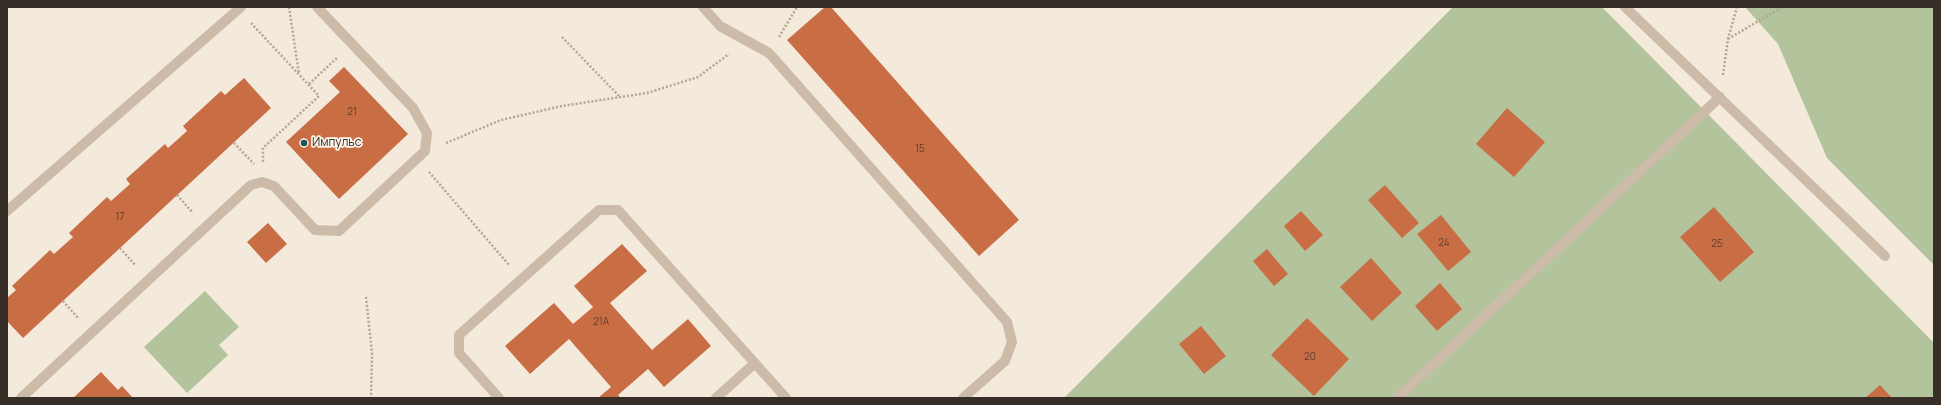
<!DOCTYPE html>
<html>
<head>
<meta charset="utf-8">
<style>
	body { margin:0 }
	#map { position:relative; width:1941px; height:405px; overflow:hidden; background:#f3eadc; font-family:Manrope,sans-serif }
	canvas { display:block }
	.frame { position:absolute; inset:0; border:8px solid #382e28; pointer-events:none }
</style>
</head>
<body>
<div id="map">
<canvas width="1941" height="405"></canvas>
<div class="frame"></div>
</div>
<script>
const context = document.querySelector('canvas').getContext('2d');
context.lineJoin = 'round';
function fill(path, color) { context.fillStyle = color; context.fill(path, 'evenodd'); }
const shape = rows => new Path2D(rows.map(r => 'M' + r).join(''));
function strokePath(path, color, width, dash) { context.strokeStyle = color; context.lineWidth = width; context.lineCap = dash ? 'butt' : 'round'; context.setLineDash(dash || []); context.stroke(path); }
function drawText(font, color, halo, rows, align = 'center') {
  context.font = font + ' Manrope,sans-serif'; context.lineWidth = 3.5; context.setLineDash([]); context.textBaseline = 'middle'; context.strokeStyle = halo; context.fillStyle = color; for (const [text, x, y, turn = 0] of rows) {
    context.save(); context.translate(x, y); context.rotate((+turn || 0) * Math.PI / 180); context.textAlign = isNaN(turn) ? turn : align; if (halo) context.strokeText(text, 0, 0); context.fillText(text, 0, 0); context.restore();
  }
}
fill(shape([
	[1453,7,1602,7,1934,343,1934,398,1064,398],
	[1745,7,1934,7,1934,265,1827,158,1778,44],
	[205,291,239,327,219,345,228,355,187,393,144,347]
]), '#b3c39c');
fill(shape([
	[825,7,831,7,1019,220,979,256,787,40],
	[344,67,408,134,339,199,286,142,340,92,329,81],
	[244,78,271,108,23,338,7,321,7,298,16,290,12,286,50,250,54,254,73,237,69,233,107,197,111,201,130,184,126,179,165,144,168,148,187,131,183,126,221,91,225,95],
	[1507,108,1545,142,1514,177,1476,144],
	[1385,185,1419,223,1402,238,1368,200],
	[1714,207,1754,252,1720,282,1680,237],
	[1301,211,1323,235,1305,251,1284,226],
	[1441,215,1471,252,1448,271,1417,234],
	[268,223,287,244,266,263,247,242],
	[622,244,647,271,610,303,652,350,688,319,711,346,664,387,648,369,618,395,621,398,598,398,611,387,569,339,530,374,505,346,554,303,573,324,593,307,574,286],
	[1267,249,1288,274,1274,286,1253,261],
	[1371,258,1402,293,1372,321,1340,287],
	[1440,283,1462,309,1437,331,1415,306],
	[1307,318,1349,359,1314,396,1271,355],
	[1201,326,1226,356,1204,374,1179,344],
	[101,372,118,390,122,386,133,398,73,398],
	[1880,385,1892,398,1865,398]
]), '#c96d44');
strokePath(shape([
	[289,7,299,74],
	[251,23,319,96,263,148,263,163],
	[562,37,620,97],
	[779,37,797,7],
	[1728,39,1782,7],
	[1723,75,1728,39,1737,7],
	[309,84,338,57],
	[234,143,254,164],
	[446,143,501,120,562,106,647,93,698,77,729,54],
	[429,172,509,265],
	[177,195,193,213],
	[120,248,136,266],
	[366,297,372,353,371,398],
	[63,301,79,319]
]), '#b7a592', 2.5, [2, 2]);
strokePath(shape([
	[703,7,720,26,769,53,1007,322,1012,342,1005,361,963,398],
	[21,398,251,185,262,182,274,186,315,230,339,231,425,151,427,133,413,108,317,7],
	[499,398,459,353,459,335,599,210,618,210,786,398],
	[716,398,755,363]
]), '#ccbba8', 10);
strokePath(shape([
	[1625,7,1885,256],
	[7,211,241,7],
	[1397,398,1720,97]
]), '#ccbba8', 10);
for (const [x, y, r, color] of [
	[304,143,4,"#1c535b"]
]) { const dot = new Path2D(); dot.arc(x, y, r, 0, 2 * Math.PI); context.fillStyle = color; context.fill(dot); strokePath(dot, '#faf4e9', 1.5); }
drawText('10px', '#5c3e2f', null, [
	["21",352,112],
	["15",920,149],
	["17",120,217],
	["24",1444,243],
	["25",1717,244],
	["21А",601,322],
	["20",1310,357]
]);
drawText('12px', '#382e28', '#faf4e9', [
	["Импульс",312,143]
], 'left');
</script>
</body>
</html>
